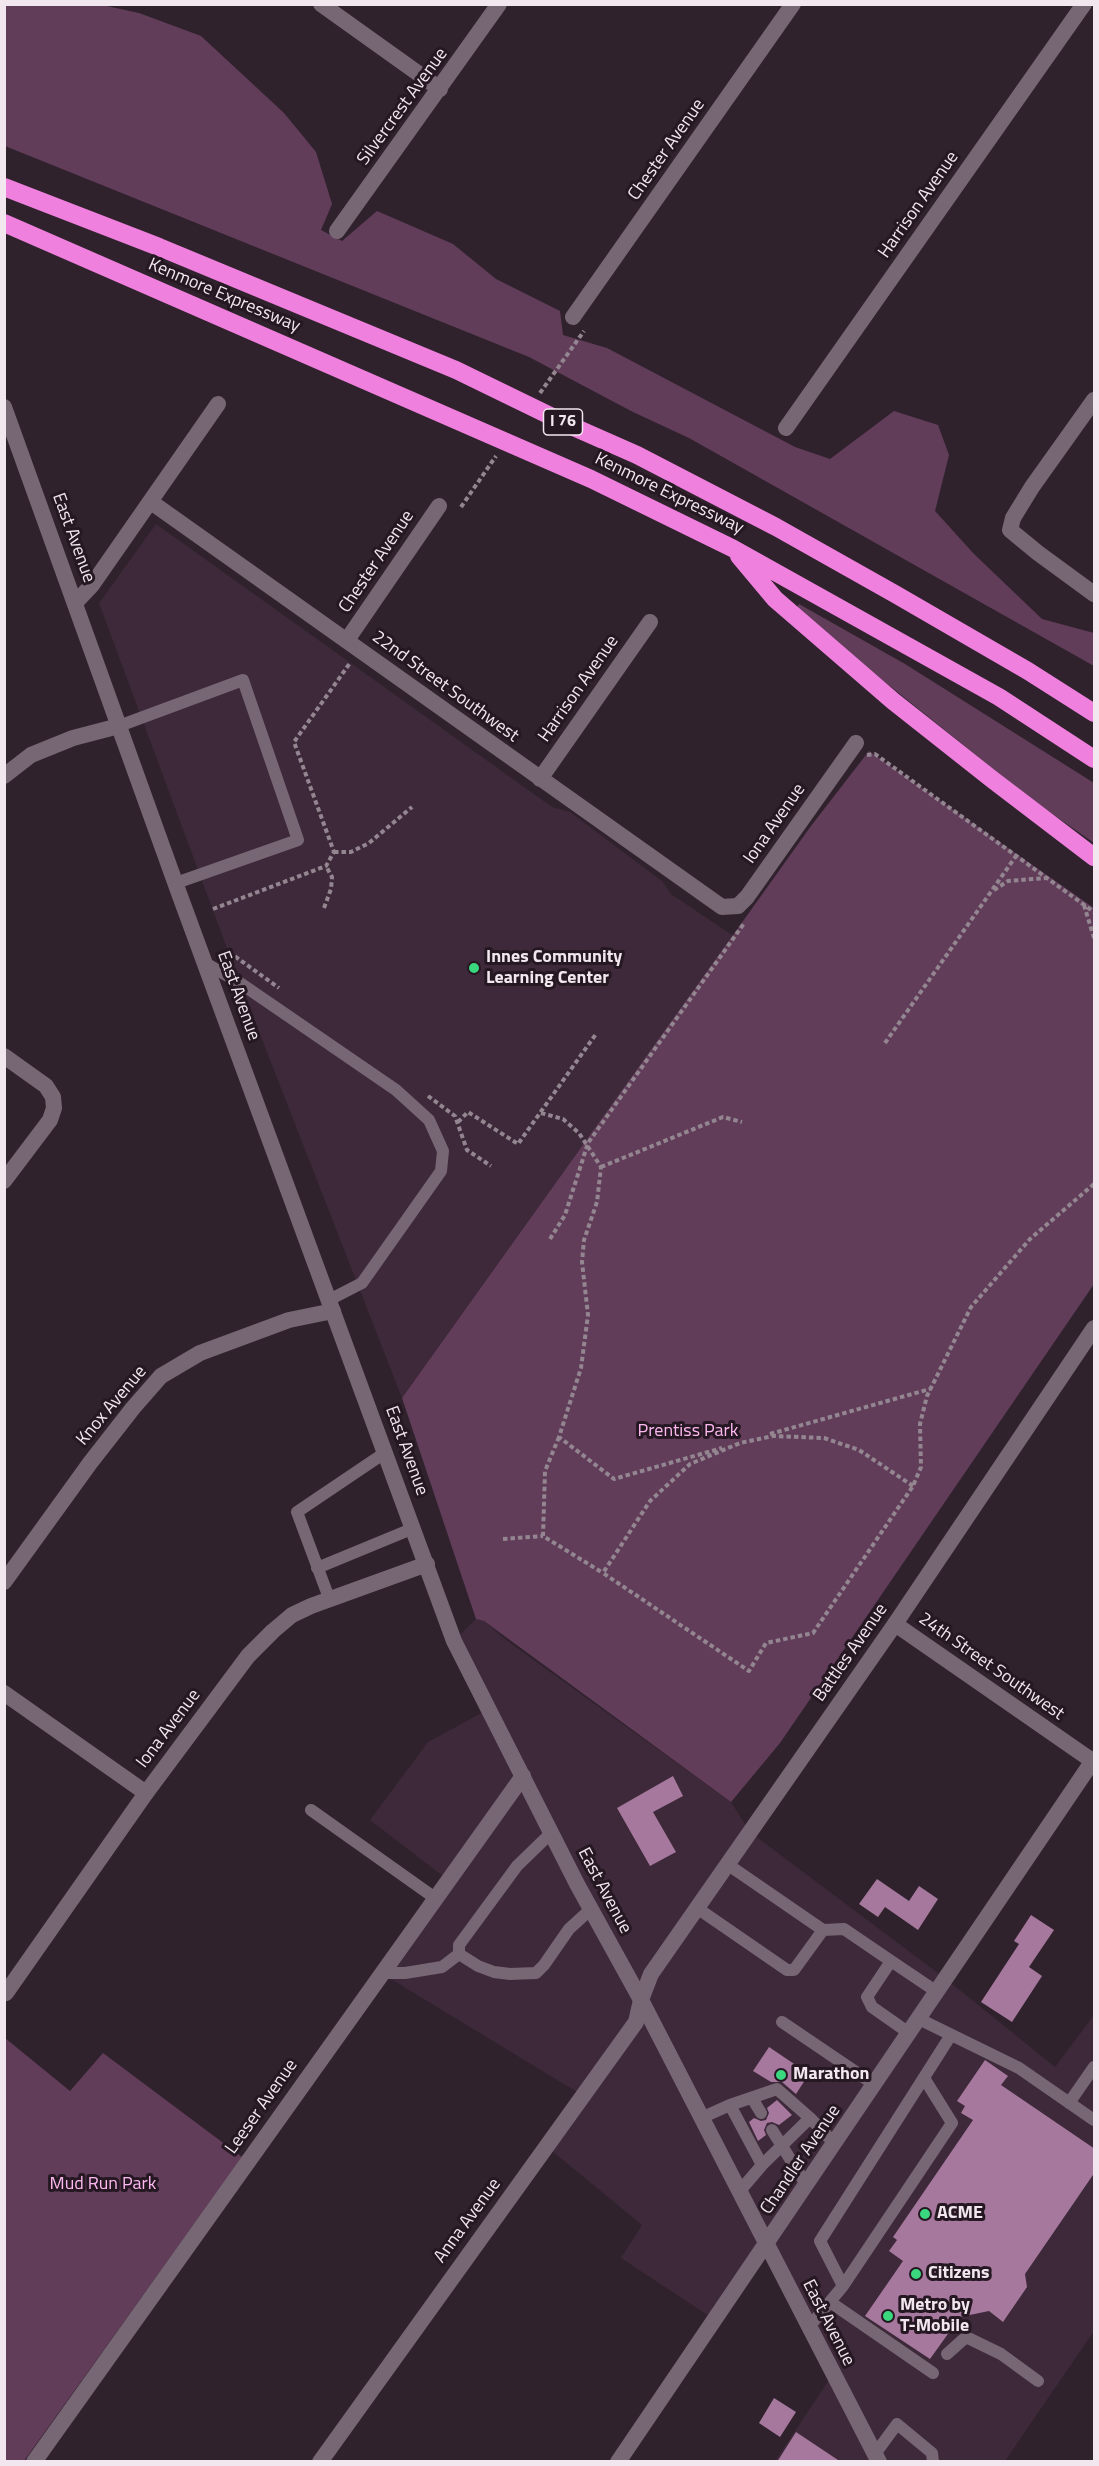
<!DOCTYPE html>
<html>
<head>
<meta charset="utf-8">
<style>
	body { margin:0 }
	#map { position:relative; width:1099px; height:2466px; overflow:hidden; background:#30222d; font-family:"Titillium Web",sans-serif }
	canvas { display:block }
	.frame { position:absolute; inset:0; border:6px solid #f2e7ef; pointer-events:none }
</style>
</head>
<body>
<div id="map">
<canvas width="1099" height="2466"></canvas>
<div class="frame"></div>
</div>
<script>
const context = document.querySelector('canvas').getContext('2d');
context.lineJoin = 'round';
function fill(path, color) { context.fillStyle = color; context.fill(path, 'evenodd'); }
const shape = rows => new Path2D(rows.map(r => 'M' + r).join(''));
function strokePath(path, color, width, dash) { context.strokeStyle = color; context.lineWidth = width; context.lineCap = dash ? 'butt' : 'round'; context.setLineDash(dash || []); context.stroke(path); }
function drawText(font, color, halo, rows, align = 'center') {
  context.font = font + ' "Titillium Web",sans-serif'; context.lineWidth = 6; context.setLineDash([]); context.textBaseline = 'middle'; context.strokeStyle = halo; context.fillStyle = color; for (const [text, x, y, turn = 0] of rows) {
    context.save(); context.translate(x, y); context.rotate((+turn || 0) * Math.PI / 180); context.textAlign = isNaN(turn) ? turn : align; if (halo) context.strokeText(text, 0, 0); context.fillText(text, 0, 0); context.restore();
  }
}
fill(shape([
	[156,524,552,807,570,812,662,881,671,894,735,937,402,1398,240,983,99,603],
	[476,1619,484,1621,506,1640,731,1802,750,1832,946,1979,1055,2067,1094,2015,1094,2331,1005,2461,775,2461,833,2374,767,2246,715,2320,621,2258,642,2225,546,2146,582,2095,381,1973,448,1880,370,1820,428,1742,487,1710,454,1641]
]), '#3d2939');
fill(shape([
	[5,5,102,5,139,13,201,36,284,113,316,152,332,204,321,230,342,241,377,211,453,244,496,279,560,311,563,335,607,348,795,447,830,459,894,411,938,425,949,455,935,511,974,554,1042,619,1094,633,1094,666,689,438,633,412,529,357,5,146],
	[799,604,905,664,1094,783,1094,843,1031,799,795,610],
	[869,751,1094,908,1094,1284,780,1743,731,1802,484,1621,476,1619,402,1398,811,826],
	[5,2038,70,2091,103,2053,242,2157,24,2461,5,2461]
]), '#613d5a');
fill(shape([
	[673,1776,683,1796,653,1812,676,1852,650,1866,617,1808],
	[877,1879,909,1901,919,1886,938,1899,918,1930,885,1907,878,1917,859,1904],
	[1031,1915,1054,1930,1029,1967,1042,1976,1012,2022,981,2002,1019,1944,1014,1941],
	[769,2047,809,2074,796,2094,782,2082,771,2082,753,2071],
	[985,2060,1008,2076,1001,2085,1095,2149,1095,2172,1025,2274,1027,2287,1003,2322,989,2311,960,2317,930,2359,865,2316,903,2261,889,2251,897,2240,893,2237,973,2120,961,2113,965,2106,957,2101],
	[777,2100,792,2115,779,2125,772,2122,767,2123,764,2130,766,2135,758,2141,749,2122,754,2118,761,2121,766,2120,769,2113,767,2108],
	[774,2398,796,2412,780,2437,759,2423],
	[796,2432,841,2462,777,2462]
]), '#a6789d');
strokePath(shape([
	[540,393,584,331],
	[461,507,496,456],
	[867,755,875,754,1094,912],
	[334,852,351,852,369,843,412,807],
	[994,890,1008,881,1046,878],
	[1084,905,1094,938],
	[324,908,331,889,332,877,326,866],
	[213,909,326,866,334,852,294,742,350,663],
	[229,952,279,988],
	[885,1043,1016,856],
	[428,1096,455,1116,467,1150,491,1166],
	[541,1113,563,1119,579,1133,601,1167,597,1202,584,1240,582,1262,588,1315,581,1368,559,1437,614,1479,722,1448],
	[458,1122,468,1112,518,1144,596,1034],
	[601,1167,723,1117,742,1122],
	[550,1239,565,1215,588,1143,745,922],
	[770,1434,930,1389],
	[559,1437,545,1471,543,1536,603,1573],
	[913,1486,859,1450,824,1438,773,1436,740,1443,690,1464,650,1501,603,1573,749,1671,766,1643,813,1633,913,1486,921,1467,920,1424,927,1396,971,1307,1030,1239,1094,1184],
	[503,1539,543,1536]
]), '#938690', 4, [4.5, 3]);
strokePath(shape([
	[119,726,243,680,298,840,176,883],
	[205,963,240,983,396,1090,429,1120,443,1151,441,1171,362,1283,329,1300],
	[317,1568,414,1528],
	[329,1598,297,1512,386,1452],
	[311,1810,435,1898],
	[551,1833,517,1866,459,1945,459,1954,478,1966,494,1972,510,1974,536,1973,544,1965,569,1929,591,1909],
	[727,1864,823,1930,844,1929,891,1961],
	[697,1908,787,1970,794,1970,823,1930],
	[381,1973,405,1973,442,1967,459,1954],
	[919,2019,1019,2068,1094,2120],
	[782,2022,875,2085],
	[909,2033,872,2007,867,1997,891,1961,937,1992],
	[924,2078,952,2123,843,2286,820,2241,951,2035],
	[752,2098,761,2113],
	[1069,2103,1094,2067],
	[730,2105,777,2089,810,2118,762,2165],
	[701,2118,730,2105,762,2165,739,2192],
	[810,2118,835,2144],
	[772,2130,807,2186],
	[830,2302,933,2373],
	[809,2327,843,2286],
	[947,2354,966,2337,1001,2354,1038,2381],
	[875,2454,897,2424,932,2453,933,2462]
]), '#776673', 12);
strokePath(shape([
	[321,4,440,89],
	[337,231,499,4],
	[573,317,793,4],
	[1094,400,1032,487,1013,518,1010,530,1038,553,1094,594],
	[786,428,1084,4],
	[151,502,722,907,738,906,747,897,856,743],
	[75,603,92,585,218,404],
	[347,640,439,506],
	[4,776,31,755,73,738,119,726],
	[540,779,650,622],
	[4,1056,46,1086,53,1097,54,1108,50,1120,4,1181],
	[4,1582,90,1463,133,1408,161,1376,200,1353,289,1320,333,1311],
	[895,1624,1094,1762],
	[6,1993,146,1793],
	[34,2462,523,1776],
	[320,2462,636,2022,641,2000],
	[618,2462,1094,1759]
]), '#776673', 16);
strokePath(shape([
	[4,1693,146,1793,248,1656,273,1631,292,1615,311,1606,427,1564],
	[641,2000,651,1974,895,1624,1094,1328]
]), '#776673', 16);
strokePath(shape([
	[4,407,180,896,454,1641,577,1884,641,2000,879,2462]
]), '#776673', 16);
strokePath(shape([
	[4,187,159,247,456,370,569,425,637,455,776,527,895,594,1028,671,1094,713],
	[4,223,591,479,732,548,999,697,1094,759],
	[739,556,775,599,893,701,993,780,1094,857]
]), '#ef80dd', 18);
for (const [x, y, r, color] of [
	[474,968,6,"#3ad77f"],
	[781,2075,6,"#3ad77f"],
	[925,2214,6,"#3ad77f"],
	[916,2274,6,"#3ad77f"],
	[888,2316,6,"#3ad77f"]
]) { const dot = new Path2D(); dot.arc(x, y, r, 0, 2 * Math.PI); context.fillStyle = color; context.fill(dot); strokePath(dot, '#261823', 2); }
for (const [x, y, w] of [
	[563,422,39]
]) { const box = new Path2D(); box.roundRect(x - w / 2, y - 13, w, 26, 4.5); context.fillStyle = '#261823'; context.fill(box); strokePath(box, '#f2e7ef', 1.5); }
drawText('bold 16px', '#f2e7ef', null, [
	["I 76",563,422]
]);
drawText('18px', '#f2e7ef', '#261823', [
	["Silvercrest Avenue",403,107,-54],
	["Chester Avenue",667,150,-55],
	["Harrison Avenue",919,205,-55],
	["Kenmore Expressway",224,296,23],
	["Kenmore Expressway",669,494,26],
	["East Avenue",73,538,70],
	["Chester Avenue",377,562,-56],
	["22nd Street Southwest",445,687,36],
	["Harrison Avenue",579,689,-55],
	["Iona Avenue",775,824,-55],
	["East Avenue",238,996,70],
	["Knox Avenue",112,1406,-50],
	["East Avenue",406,1451,70],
	["Battles Avenue",851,1653,-55],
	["24th Street Southwest",991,1667,35],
	["Iona Avenue",169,1729,-53],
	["East Avenue",604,1891,62],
	["Leeser Avenue",262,2107,-55],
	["Chandler Avenue",801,2160,-56],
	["Anna Avenue",468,2221,-54],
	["East Avenue",828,2323,63]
]);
drawText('bold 18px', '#f2e7ef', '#261823', [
	["Innes Community",486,958],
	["Learning Center",486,979],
	["Marathon",793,2075],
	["ACME",937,2214],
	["Citizens",928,2274],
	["Metro by",900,2306],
	["T-Mobile",900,2327]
], 'left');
drawText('18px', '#feb9f1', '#261823', [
	["Prentiss Park",688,1432],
	["Mud Run Park",103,2185]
]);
</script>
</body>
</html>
